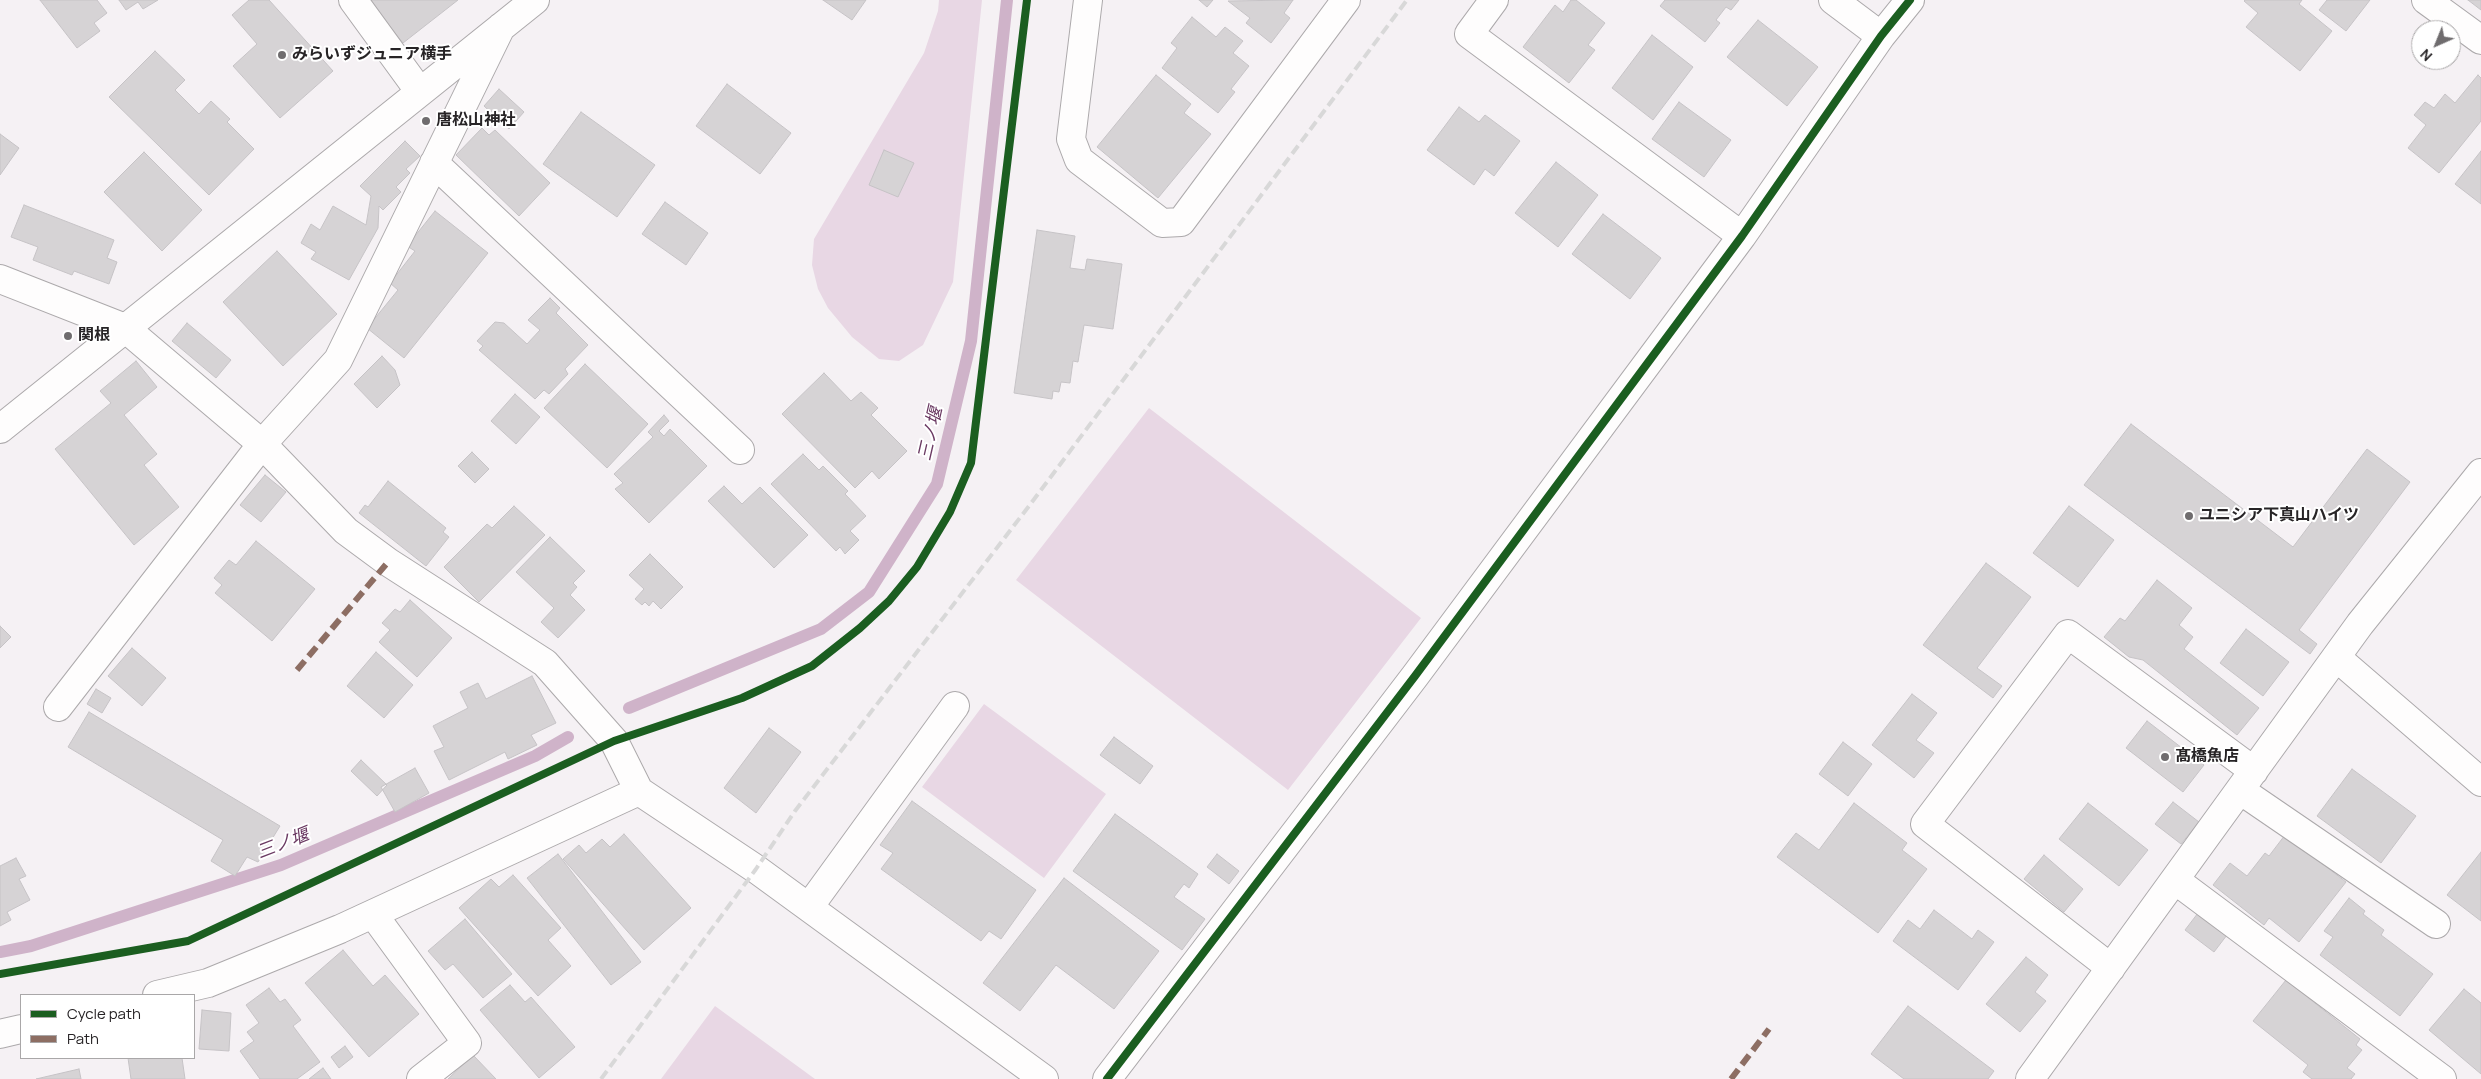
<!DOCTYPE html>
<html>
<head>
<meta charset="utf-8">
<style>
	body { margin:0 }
	#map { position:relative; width:2481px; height:1079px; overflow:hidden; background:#f5f1f4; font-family:Manrope,sans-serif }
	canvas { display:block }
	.legend { position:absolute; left:20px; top:994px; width:175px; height:65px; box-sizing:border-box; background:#fff; border:1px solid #a9a7a8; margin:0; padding:6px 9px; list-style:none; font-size:15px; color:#272426 }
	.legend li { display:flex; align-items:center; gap:10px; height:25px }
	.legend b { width:25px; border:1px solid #a9a7a8 }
	.north { position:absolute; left:2411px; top:20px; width:50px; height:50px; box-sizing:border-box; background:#fff; border:1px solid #a9a7a8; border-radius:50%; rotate:224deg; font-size:14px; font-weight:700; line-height:20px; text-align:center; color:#272426 }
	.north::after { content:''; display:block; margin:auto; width:18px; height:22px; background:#6f6c6e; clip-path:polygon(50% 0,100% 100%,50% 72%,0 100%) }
</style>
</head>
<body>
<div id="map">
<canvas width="2481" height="1079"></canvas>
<ul class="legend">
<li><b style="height:6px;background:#1b5e20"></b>Cycle path</li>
<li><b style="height:6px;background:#8d6e63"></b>Path</li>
</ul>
<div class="north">N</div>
</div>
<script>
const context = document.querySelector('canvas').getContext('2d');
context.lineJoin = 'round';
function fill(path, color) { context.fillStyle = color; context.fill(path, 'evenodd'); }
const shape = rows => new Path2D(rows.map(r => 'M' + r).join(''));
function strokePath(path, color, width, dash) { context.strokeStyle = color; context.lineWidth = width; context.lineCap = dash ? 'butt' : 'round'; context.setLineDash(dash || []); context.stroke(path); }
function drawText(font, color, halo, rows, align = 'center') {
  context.font = font + ' Manrope,"Noto Sans JP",sans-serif'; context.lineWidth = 4; context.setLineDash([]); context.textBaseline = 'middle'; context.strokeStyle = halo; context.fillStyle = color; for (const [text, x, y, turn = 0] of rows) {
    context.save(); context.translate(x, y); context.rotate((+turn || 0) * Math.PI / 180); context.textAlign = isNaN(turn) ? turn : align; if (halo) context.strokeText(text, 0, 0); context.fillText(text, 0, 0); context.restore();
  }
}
fill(shape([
	[939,0,982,0,953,282,923,345,899,361,879,359,852,337,828,308,818,289,812,265,814,239,924,53,938,11],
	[1149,408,1421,618,1288,790,1016,580],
	[984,704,1106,794,1044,878,922,787],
	[715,1006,815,1079,661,1079]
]), '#e8d7e4');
strokePath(shape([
	[629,708,821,629,869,592,937,484,971,341,1007,0],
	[0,952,31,946,281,865,535,756,568,737]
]), '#cfb3c9', 12);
const building = shape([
	[40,0,97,0,107,13,94,23,100,31,77,48,40,0],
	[119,0,158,0,143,9,138,2,126,10,119,0],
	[249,0,269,0,333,71,280,118,233,66,257,44,232,15,249,0],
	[369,0,458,0,403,43,369,0],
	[823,0,866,0,852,20,823,0],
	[1199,0,1213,0,1207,7,1199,0],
	[1293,0,1284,13,1290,18,1271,43,1246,23,1250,18,1228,1,1293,0],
	[1571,0,1576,0,1605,23,1588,45,1595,50,1569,83,1523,47,1555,5,1563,12,1571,0],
	[1665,0,1739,0,1731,10,1726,7,1716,20,1720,23,1705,42,1660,6,1665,0],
	[2245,0,2302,0,2299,4,2332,31,2300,71,2246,27,2258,13,2244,1,2245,0],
	[2327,0,2370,0,2346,31,2319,10,2327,0],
	[2468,0,2481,0,2481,10,2468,0],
	[1192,17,1216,37,1225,27,1243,41,1233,53,1249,66,1231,89,1235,92,1218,113,1162,68,1177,48,1171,43,1192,17],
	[1758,20,1818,67,1787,106,1727,57,1758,20],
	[1652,35,1693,67,1653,120,1612,88,1652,35],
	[155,51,185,80,175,90,199,114,211,101,230,119,227,122,254,149,209,195,109,97,155,51],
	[1156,75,1191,104,1184,113,1211,134,1158,198,1097,147,1156,75],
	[2478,75,2481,78,2481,121,2439,173,2408,148,2426,125,2414,115,2425,102,2434,108,2445,94,2455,103,2478,75],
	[727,84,791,133,760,174,696,126,727,84],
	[499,89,524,112,509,129,484,106,499,89],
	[1679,102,1731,140,1704,177,1652,139,1679,102],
	[1459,107,1479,122,1485,115,1520,141,1494,176,1485,169,1474,185,1427,150,1459,107],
	[581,112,655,165,617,217,543,164,581,112],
	[482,128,489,135,495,130,550,183,519,216,456,155,482,128],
	[0,134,19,148,0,175,0,134],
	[405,141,420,156,406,169,410,173,396,187,401,192,383,210,379,206,378,228,349,280,311,259,316,252,301,243,311,224,320,230,333,206,366,225,371,196,360,186,405,141],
	[884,150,914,163,898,197,869,185,884,150],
	[2481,151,2481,204,2455,184,2481,151],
	[144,152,202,210,162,251,104,192,144,152],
	[1556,162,1598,195,1558,247,1515,213,1556,162],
	[665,202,708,233,686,265,642,234,665,202],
	[24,205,114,240,107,258,117,262,109,284,74,271,72,275,33,260,38,247,11,237,24,205],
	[435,211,488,253,404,358,367,328,398,290,390,283,415,251,407,246,435,211],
	[1603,214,1661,258,1630,299,1572,254,1603,214],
	[1037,230,1075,236,1070,268,1085,270,1087,259,1122,264,1113,329,1084,325,1078,362,1073,361,1070,383,1061,382,1059,392,1053,391,1052,399,1014,393,1037,230],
	[277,251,337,314,283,366,223,302,277,251],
	[550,298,560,308,556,313,588,345,565,369,568,374,549,394,544,390,535,399,479,350,483,346,477,341,495,322,504,323,527,344,540,330,528,320,550,298],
	[187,323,231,360,216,378,172,341,187,323],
	[382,356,395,370,400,385,377,408,354,384,382,356],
	[136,361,157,387,124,415,157,454,144,465,179,507,134,545,55,449,111,403,100,391,136,361],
	[585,364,648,424,607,468,544,408,585,364],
	[824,373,851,401,861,392,878,408,871,415,907,451,879,479,872,471,855,488,782,414,824,373],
	[515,394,540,417,516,444,491,421,515,394],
	[664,415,669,421,659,431,664,436,670,429,707,466,649,523,615,489,623,483,614,474,653,437,648,432,664,415],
	[2131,424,2293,547,2367,449,2410,482,2299,630,2317,644,2310,654,2084,485,2131,424],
	[472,452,489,469,475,483,458,466,472,452],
	[803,454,819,470,823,466,848,491,845,494,866,516,850,531,859,540,845,554,840,547,836,551,771,484,803,454],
	[265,475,286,492,261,522,240,505,265,475],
	[388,481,446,528,443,532,449,537,426,566,359,513,365,505,368,507,388,481],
	[724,486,742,504,760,487,808,535,774,568,708,501,724,486],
	[514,506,545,535,479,602,444,567,487,524,492,528,514,506],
	[2069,506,2114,540,2078,587,2033,553,2069,506],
	[550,537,585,571,573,583,577,587,570,595,585,610,558,638,541,622,554,608,516,572,550,537],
	[256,541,315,589,272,641,215,593,222,585,214,578,229,560,236,565,256,541],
	[650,554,683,587,661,609,653,601,649,606,645,602,642,605,635,599,644,589,629,575,650,554],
	[1986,563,2031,597,1977,668,2002,686,1993,698,1923,645,1986,563],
	[2157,580,2192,608,2179,625,2193,637,2184,649,2259,708,2237,735,2143,660,2129,657,2104,637,2120,618,2125,621,2157,580],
	[410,600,452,638,417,677,379,642,390,630,382,623,395,609,400,612,410,600],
	[0,626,11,637,0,648,0,626],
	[2246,629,2289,662,2263,696,2220,663,2246,629],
	[132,648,166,678,142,706,108,676,132,648],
	[376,652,413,685,384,718,347,686,376,652],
	[532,676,556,723,531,735,537,745,508,759,505,752,449,780,434,751,444,747,433,726,468,708,460,692,478,683,486,699,532,676],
	[96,689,111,698,102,713,87,704,96,689],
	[1912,694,1937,713,1916,740,1934,753,1914,778,1872,745,1912,694],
	[89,712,280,826,258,862,247,857,235,876,211,861,223,840,68,747,89,712],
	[2147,721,2204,765,2183,792,2126,748,2147,721],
	[769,728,801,752,756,813,724,788,769,728],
	[1114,737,1153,766,1140,784,1100,755,1114,737],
	[1843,742,1872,764,1848,796,1819,774,1843,742],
	[361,760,387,785,377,796,351,771,361,760],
	[415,768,429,793,395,812,381,787,415,768],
	[2352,769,2416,816,2381,863,2317,816,2352,769],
	[912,801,1036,890,1001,939,989,931,981,941,881,869,893,853,880,845,912,801],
	[2173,802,2199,822,2181,844,2155,824,2173,802],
	[1854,803,1907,843,1902,850,1927,869,1878,933,1777,857,1796,833,1819,850,1854,803],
	[2088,803,2148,850,2119,886,2059,839,2088,803],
	[1115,814,1198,874,1189,888,1184,884,1174,897,1205,919,1182,950,1073,871,1115,814],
	[624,834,691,908,644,950,563,859,579,845,586,853,602,839,610,847,624,834],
	[2285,835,2346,882,2299,942,2269,918,2264,925,2213,885,2230,863,2247,876,2265,853,2269,856,2285,835],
	[2481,852,2481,921,2447,895,2481,852],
	[558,854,641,962,611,985,527,878,558,854],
	[1217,854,1239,871,1229,884,1207,867,1217,854],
	[2044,855,2083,889,2064,912,2024,879,2044,855],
	[16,858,26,876,19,879,30,900,7,912,11,920,0,926,0,866,16,858],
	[513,875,561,928,548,940,571,966,538,996,459,908,491,879,499,887,513,875],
	[1064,878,1159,951,1114,1009,1056,965,1020,1011,983,983,1064,878],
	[2349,898,2365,911,2363,914,2384,930,2381,935,2433,974,2400,1016,2320,955,2333,937,2324,931,2349,898],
	[1934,910,1972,939,1978,930,1994,942,1958,990,1893,941,1908,920,1920,929,1934,910],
	[2198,913,2227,935,2214,952,2185,930,2198,913],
	[465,919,512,974,483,998,453,964,445,970,428,951,465,919],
	[343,950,373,986,385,975,419,1014,369,1057,305,983,343,950],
	[2026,957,2048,975,2035,992,2046,1001,2020,1032,1986,1004,2026,957],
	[2286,980,2360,1039,2356,1045,2362,1050,2347,1068,2355,1074,2351,1079,2312,1079,2303,1072,2308,1065,2253,1021,2286,980],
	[510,985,525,1002,531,997,575,1047,539,1078,480,1010,510,985],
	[269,988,280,1002,285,999,301,1020,293,1026,320,1062,297,1079,260,1079,240,1051,254,1041,247,1032,259,1023,246,1005,269,988],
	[2464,989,2481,1003,2481,1074,2429,1030,2464,989],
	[1908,1006,1994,1071,1988,1079,1904,1079,1871,1054,1908,1006],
	[202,1010,231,1013,229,1051,199,1049,202,1010],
	[345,1046,353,1057,339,1068,331,1057,345,1046],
	[473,1055,496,1079,448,1079,473,1055],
	[128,1058,182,1058,185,1079,131,1079,128,1058],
	[323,1068,331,1079,309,1079,323,1068],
	[79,1069,81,1079,36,1079,79,1069]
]);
fill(building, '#d6d3d5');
strokePath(building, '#c6c3c6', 1);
const minor = shape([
	[353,0,420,92],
	[1088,0,1071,139,1079,160,1162,223,1181,222,1346,0],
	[1494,0,1469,34,1742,236],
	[1833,0,1881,36],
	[2426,0,2481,40],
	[434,163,740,450],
	[0,279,125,328,262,444,346,531,388,562,545,663,614,741,639,791,756,869,1044,1079],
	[0,429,535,0],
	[2336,657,2481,782],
	[58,707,262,444,338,360,501,27],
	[2240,790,2436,924],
	[2175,880,2442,1079],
	[809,907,955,706],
	[373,914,467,1043,421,1079],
	[2111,968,1925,824,2068,634,2254,771],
	[157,995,208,983,340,929,639,791],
	[0,1034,21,1029],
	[1107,1079,1415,676,1742,236,1881,36,1910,0],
	[2030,1079,2360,624,2481,473]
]);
strokePath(minor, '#aca9ab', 30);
strokePath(minor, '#fefdfd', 28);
strokePath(shape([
	[601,1079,756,869,795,811,1029,506,1407,0]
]), '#d8d8d8', 4, [10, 5]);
strokePath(shape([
	[297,670,388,562],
	[1731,1079,1769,1029]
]), '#8d6e63', 6, [12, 6]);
strokePath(shape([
	[0,974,188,941,614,741,742,698,812,666,860,628,889,601,917,567,950,512,971,463,1027,0],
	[1107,1079,1415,676,1742,236,1881,36,1910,0]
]), '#1b5e20', 8);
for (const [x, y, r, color] of [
	[282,55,5,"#6f6c6e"],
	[426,121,5,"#6f6c6e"],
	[68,336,5,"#6f6c6e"],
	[2189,516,5,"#6f6c6e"],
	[2165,757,5,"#6f6c6e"]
]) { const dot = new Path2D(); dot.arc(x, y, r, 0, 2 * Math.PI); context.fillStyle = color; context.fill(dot); strokePath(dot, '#fff', 2); }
drawText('bold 16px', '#272426', '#fff', [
	["みらいずジュニア横手",292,55],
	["唐松山神社",436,121],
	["関根",78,336],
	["ユニシア下真山ハイツ",2199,516],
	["髙橋魚店",2175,757]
], 'left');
drawText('italic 18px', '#6b3a63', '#fff', [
	["三ノ堰",931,434,-77],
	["三ノ堰",283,844,-21]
]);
</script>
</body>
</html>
